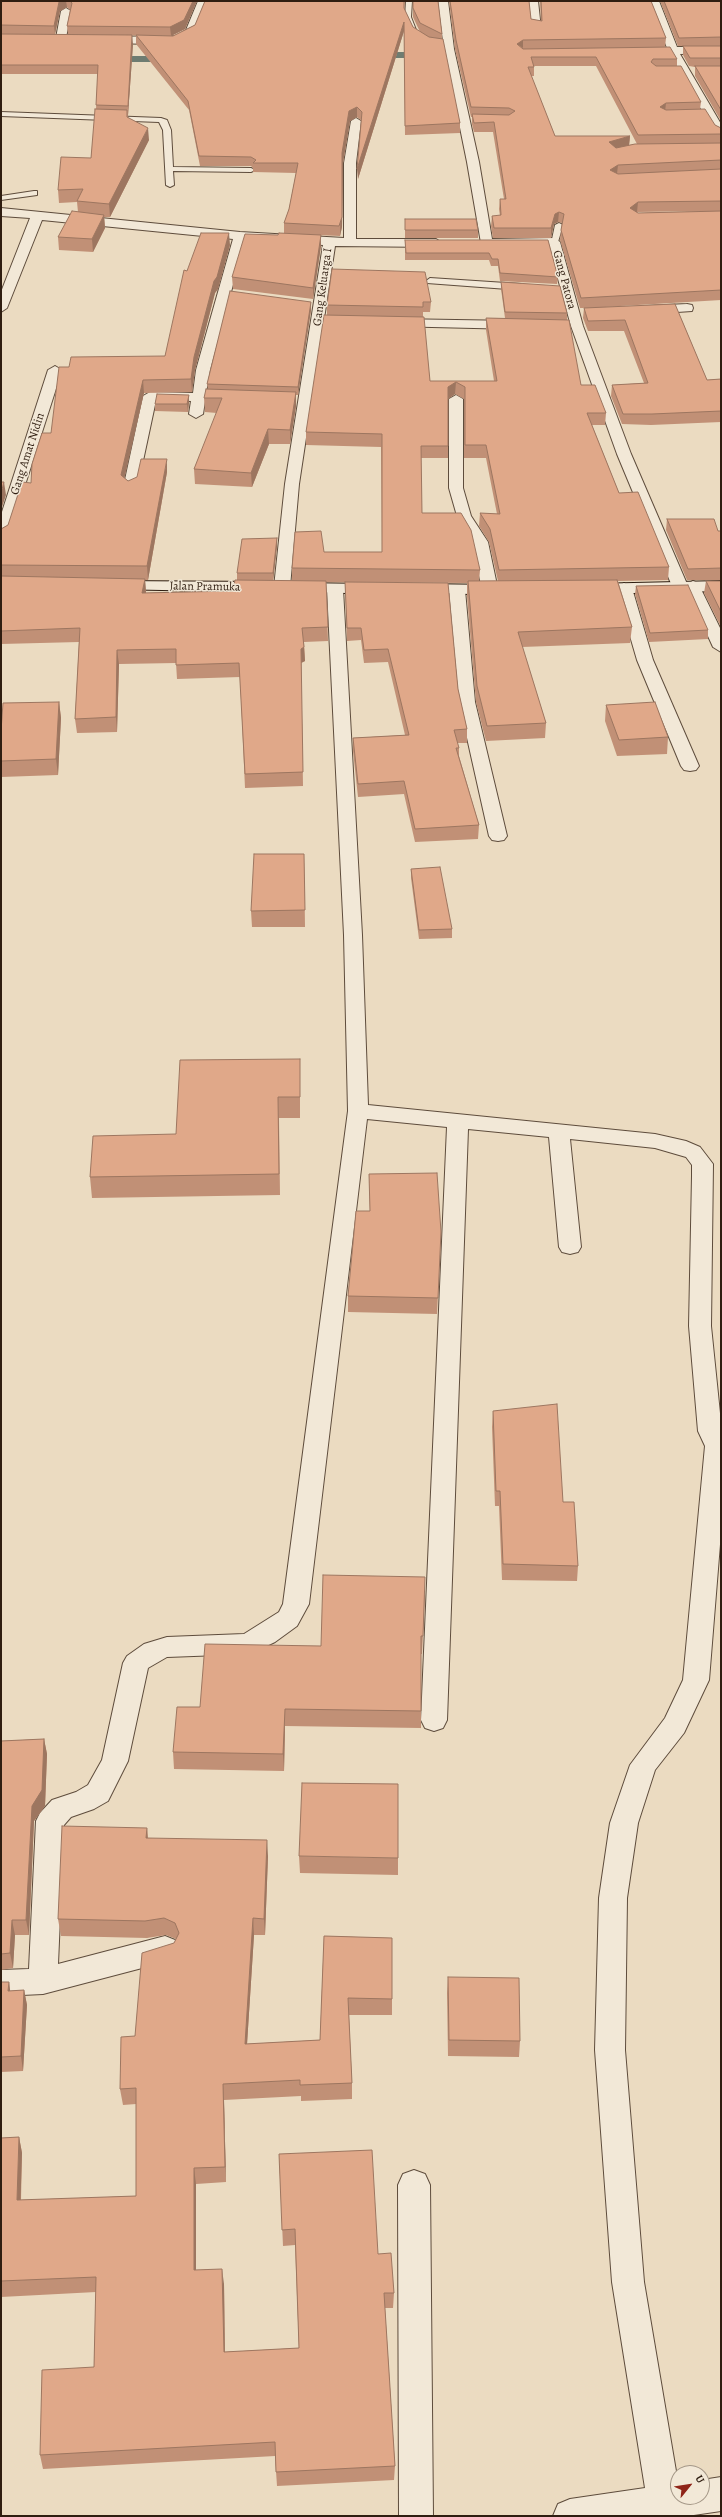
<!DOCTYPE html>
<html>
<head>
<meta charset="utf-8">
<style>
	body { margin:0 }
	#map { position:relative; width:722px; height:2517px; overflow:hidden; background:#ebdbc1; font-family:Alegreya,serif }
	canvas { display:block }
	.frame { position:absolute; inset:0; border:2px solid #2f1d10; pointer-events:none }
	.north { position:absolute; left:670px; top:2465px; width:40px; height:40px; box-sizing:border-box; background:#f2e8d7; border:1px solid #a49787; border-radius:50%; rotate:60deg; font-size:11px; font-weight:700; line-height:16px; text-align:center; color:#2f1d10 }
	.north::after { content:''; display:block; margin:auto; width:14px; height:18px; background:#8f2418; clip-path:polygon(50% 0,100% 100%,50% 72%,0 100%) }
</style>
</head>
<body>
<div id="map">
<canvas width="722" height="2517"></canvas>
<div class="frame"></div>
<div class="north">U</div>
</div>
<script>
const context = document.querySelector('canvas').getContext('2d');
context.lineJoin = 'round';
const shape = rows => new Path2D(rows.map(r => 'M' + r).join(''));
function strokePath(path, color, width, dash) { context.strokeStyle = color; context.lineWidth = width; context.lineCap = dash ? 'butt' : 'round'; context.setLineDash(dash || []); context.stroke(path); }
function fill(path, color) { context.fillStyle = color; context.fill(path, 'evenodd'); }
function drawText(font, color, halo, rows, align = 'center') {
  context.font = font + ' Alegreya,serif'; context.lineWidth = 3; context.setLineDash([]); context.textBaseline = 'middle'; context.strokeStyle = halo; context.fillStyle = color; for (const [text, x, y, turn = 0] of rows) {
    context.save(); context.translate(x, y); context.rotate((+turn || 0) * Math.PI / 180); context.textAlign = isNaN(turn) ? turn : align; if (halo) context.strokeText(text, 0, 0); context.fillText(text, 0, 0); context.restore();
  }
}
strokePath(shape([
	[380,55,420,55],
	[116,59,164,59]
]), '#6e7c71', 6);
const lane = shape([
	[406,1,412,1,411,17,418,35,414,35,405,17,406,1],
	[1,112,161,118,167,120,171,130,173,167,251,168,255,170,251,172,173,171,174,185,170,187,166,185,163,130,159,122,1,116,1,112],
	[34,191,37,191,37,195,1,200,1,196,34,191],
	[559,223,563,225,558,242,551,244,555,225,559,223],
	[430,278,521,284,525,287,521,290,427,283,426,281,430,278]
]);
const street = shape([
	[198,1,208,1,195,32,184,41,157,44,102,43,97,40,102,37,177,36,186,30,198,1],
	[438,1,448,1,454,49,479,162,492,239,554,238,560,242,583,326,631,454,687,584,693,581,698,583,721,630,721,652,713,647,686,588,680,591,672,586,617,454,571,326,549,246,487,247,481,243,467,162,444,49,438,1],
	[528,1,538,1,541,29,532,27,528,1],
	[649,1,659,1,677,47,721,47,721,53,680,54,721,124,721,137,715,134,670,54,642,54,637,51,642,48,667,48,649,1],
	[66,8,71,11,66,38,61,41,56,38,61,11,66,8],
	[356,118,361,121,356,163,356,239,436,239,442,243,436,247,335,246,299,484,290,587,282,592,274,587,285,484,323,245,245,240,210,370,206,393,234,394,241,398,234,402,205,401,203,414,196,418,189,414,191,401,156,400,137,489,130,493,123,489,143,396,150,392,193,393,196,370,233,239,42,220,7,308,1,312,1,292,30,218,1,216,1,208,240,232,344,238,344,163,351,121,356,118],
	[687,304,692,305,693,308,692,311,647,314,641,310,647,306,687,304],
	[395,319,516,321,522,325,516,329,390,326,389,323,395,319],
	[55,366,62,370,8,538,1,542,1,515,48,370,55,366],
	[456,395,463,399,463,488,471,516,488,542,498,590,490,595,482,590,472,542,457,516,449,488,449,399,456,395],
	[624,583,632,588,653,660,699,766,696,770,690,771,684,770,681,766,637,660,616,588,624,583],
	[335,584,343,589,362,935,368,1105,655,1134,686,1141,700,1147,713,1164,711,1326,721,1423,721,1532,709,1680,684,1733,655,1770,638,1823,627,1898,625,2050,644,2282,678,2483,678,2497,702,2497,702,2480,721,2477,721,2511,687,2516,553,2516,558,2504,570,2499,645,2488,612,2282,595,2050,599,1898,610,1823,630,1765,665,1718,683,1680,705,1446,698,1431,689,1326,692,1176,692,1165,686,1157,655,1148,570,1139,581,1247,578,1252,570,1254,562,1252,559,1247,549,1137,468,1129,447,1720,443,1728,434,1731,425,1728,421,1720,447,1127,367,1119,309,1604,297,1626,275,1642,256,1651,247,1654,167,1657,148,1668,128,1761,108,1801,94,1809,71,1817,64,1825,58,1964,165,1936,175,1940,179,1949,175,1958,165,1962,43,1994,1,1996,1,1970,29,1969,36,1821,40,1813,52,1800,76,1792,88,1785,102,1760,123,1663,127,1656,144,1644,167,1637,244,1634,279,1612,283,1604,348,1111,344,935,327,589,335,584],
	[457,585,465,590,475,702,507,836,504,840,498,841,492,840,489,836,459,702,449,590,457,585],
	[414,2170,425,2174,430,2185,433,2516,399,2516,398,2185,403,2174,414,2170]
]);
const secondary = shape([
	[116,581,264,582,272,587,264,592,111,589,108,586,116,581],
	[721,581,721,591,590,594,582,589,590,584,721,581],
	[296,583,374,584,382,589,374,594,291,591,288,588,291,585,296,583],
	[418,584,498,585,506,590,498,595,413,592,410,589,418,584]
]);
strokePath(lane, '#5e4c3c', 2);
strokePath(street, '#5e4c3c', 2);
strokePath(secondary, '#2f1d10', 2);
fill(lane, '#f2e8d7');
fill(street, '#f2e8d7');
fill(secondary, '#f2e8d7');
fill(shape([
	[1,1,197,1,185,29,171,36,120,35,133,44,128,115,128,117,149,140,110,217,104,217,105,228,93,252,59,250,58,237,78,212,77,202,59,203,58,190,91,158,96,109,98,74,1,74],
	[67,7,70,10,67,26,68,34,55,34,60,11],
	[205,1,405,1,404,9,413,27,420,32,413,17,413,1,438,1,442,34,442,39,460,123,460,133,405,135,404,31,358,179,362,121,357,117,350,121,343,163,342,227,340,236,318,235,321,235,321,246,313,299,233,289,232,277,278,235,284,233,284,223,289,209,296,173,253,172,253,168,251,166,200,166,189,110,136,44,136,35,173,36,195,25],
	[449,1,529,1,531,19,541,21,540,1,651,1,666,38,665,47,677,59,677,66,701,102,700,109,715,125,721,128,721,300,604,307,675,304,707,380,721,379,721,422,651,425,622,424,611,396,612,385,644,383,624,331,588,331,583,318,584,308,580,308,560,240,561,230,562,223,558,222,554,224,551,238,493,238,491,226,492,216,500,216,499,209,500,199,504,199,493,132,474,132,472,124,472,117,471,117,455,49],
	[534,66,596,66,637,144,629,145,630,136,555,136,531,76,534,76],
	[700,211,638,213,637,212],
	[660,1,721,1,721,121,695,76,695,67,689,66,683,55,683,46,691,46,678,46],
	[405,219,478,230,478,238,405,238],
	[405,240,548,240,558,277,557,284,500,281,498,266,491,266,489,260,405,260],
	[230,245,218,289,215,293,195,370,192,392,144,393,124,478,128,481,167,472,148,580,145,580,146,593,233,591,237,580,237,573,277,538,277,546,273,581,292,581,292,568,324,552,382,552,381,447,306,445,306,432,327,315,327,305,431,302,430,312,423,312,423,317,430,381,494,381,486,330,486,318,505,318,501,289,501,282,567,313,567,320,581,385,606,413,605,425,592,425,619,493,669,567,668,580,618,581,632,627,630,643,522,647,546,723,545,738,486,741,476,702,467,596,467,583,326,582,328,641,304,642,305,661,301,663,303,786,245,788,240,677,177,679,176,663,119,664,117,732,77,733,75,719,79,642,1,644,1,529,8,525,31,483,51,433,69,367,165,356,187,271],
	[455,394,464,399,464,458,486,458,497,514,480,513,479,526,489,542,498,581,479,581,480,570,422,513,421,458,448,458,448,399],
	[311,302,311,310,298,395,296,395,296,406,290,444,269,444,252,487,195,484,194,469,217,413,205,412,204,398,208,389,207,384],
	[189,395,189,402,188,412,155,411,155,404],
	[667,519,718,531,721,531,721,580,687,580,666,530],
	[706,581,721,581,721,627,704,593],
	[345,582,458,689,467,729,467,743,457,743,459,748,459,756,479,825,478,839,415,842,404,794,358,797,353,751,353,738,405,735,388,662,364,663,361,640,347,641],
	[636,586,708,630,708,639,649,642,635,594],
	[59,702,61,718,58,775,1,777,1,731],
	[606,705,668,737,667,754,617,756,605,721],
	[304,854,305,927,252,927,251,911],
	[411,869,452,929,452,938,419,939,411,878],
	[300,1059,300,1118,279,1118,280,1195,92,1198,90,1177,176,1134],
	[369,1174,441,1232,437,1314,348,1312,348,1296,370,1211],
	[493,1411,563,1502,578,1566,577,1581,502,1580,499,1506,495,1506,492,1427],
	[425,1595,422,1654,421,1654,421,1728,285,1726,284,1771,174,1769,173,1752,200,1707,321,1646],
	[44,1739,47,1754,45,1806,34,1821,29,1935,15,1935,13,1968,1,1970,1,1741],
	[147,1828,148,1838,268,1856,265,1935,254,1935,247,2044,320,2040,324,1936,392,1938,392,2015,349,2015,352,2083,352,2099,301,2101,301,2096,224,2100,226,2182,196,2184,196,2270,224,2284,225,2352,299,2348,295,2245,283,2246,279,2154,378,2254,394,2293,393,2308,385,2308,395,2466,394,2480,277,2486,275,2456,43,2469,40,2455,94,2367,96,2292,1,2297,1,2138,19,2137,22,2153,21,2200,136,2196,136,2104,123,2105,120,2089,135,2036,176,1939,166,1935,147,1938,61,1936,58,1919],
	[299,1856,398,1858,398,1875,300,1873],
	[448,1977,520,2041,519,2057,448,2056,447,1993],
	[1,1982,9,1982,10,1991,24,1990,27,2005,23,2071,1,2072]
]), '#c19076');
fill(shape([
	[61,1,66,1,67,7,60,11,55,34,54,26,59,2],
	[193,1,197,1,185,29,171,36,170,27],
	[404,22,404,31,358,179,357,169],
	[132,35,133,44,128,115,128,106],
	[523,40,523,48,517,44],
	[666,103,665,112,660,107],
	[357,107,357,117,350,121,343,163,342,227,340,236,342,153,349,111],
	[148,128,149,140,110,217,109,204],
	[630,136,629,146,608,152,609,142],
	[618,165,617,174,610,170],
	[638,202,637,212,630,217,630,208],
	[559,212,558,222,554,224,551,238,551,228,555,214],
	[104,215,105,228,93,252,92,239],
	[229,233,230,245,218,289,215,293,195,370,192,392,191,379,194,357,214,281],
	[321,235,321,246,313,299,313,288],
	[311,302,311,310,298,395,298,387],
	[143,380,144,393,122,489,121,475],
	[456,382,455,394,448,399,448,387],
	[296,392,296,406,290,444,290,430],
	[189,395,189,402,188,412,187,404],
	[268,429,269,444,252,487,251,473],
	[167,459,167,472,148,580,147,566],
	[4,482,6,495,1,510,1,493],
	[277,538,277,546,273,581,273,573],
	[145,579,146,593,143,607,142,593],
	[304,647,305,661,301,663,303,786,301,649],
	[117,650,119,664,117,732,116,717],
	[59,702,61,718,58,775,56,759],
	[285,1709,285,1726,284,1771,283,1754],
	[44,1739,47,1754,45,1806,34,1821,29,1935,26,1920,32,1806],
	[147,1828,148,1844,146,1838],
	[267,1840,268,1856,265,1935,264,1919],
	[253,1918,254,1935,246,2060,245,2044],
	[12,1920,15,1935,13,1968,10,1953],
	[9,1982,11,1997,8,1991],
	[24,1990,27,2005,23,2071,21,2056],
	[223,2084,224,2100,226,2182,225,2167],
	[19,2137,22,2153,20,2216,17,2200],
	[194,2168,196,2184,196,2286,194,2270],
	[222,2269,224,2284,225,2367,224,2352]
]), '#9d7660');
const building = shape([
	[1,1,61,1,59,2,54,26,1,25,1,1],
	[70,1,193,1,184,20,170,27,67,26,72,3,70,1],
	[205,1,404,1,404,8,413,27,429,37,443,39,460,123,405,126,404,22,357,169,362,112,357,107,349,111,342,153,342,217,339,226,284,223,289,209,298,163,253,163,256,160,251,157,199,156,188,101,136,35,173,36,195,25,205,1],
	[413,1,438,1,442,34,420,23,413,8,413,1],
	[450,1,529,1,531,19,542,21,541,1,651,1,666,38,523,40,517,44,523,49,670,47,677,59,653,59,651,62,656,66,681,66,701,102,666,103,660,107,666,110,705,109,715,125,721,128,721,134,638,135,596,57,531,57,534,67,528,67,555,136,630,136,609,142,616,148,635,144,721,143,721,160,618,165,610,170,618,174,721,169,721,201,638,202,630,208,638,213,721,211,721,290,581,298,561,230,564,214,559,212,555,214,551,228,494,228,492,216,501,215,500,199,506,199,494,122,474,123,472,114,509,115,515,111,509,108,471,107,456,40,450,1],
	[664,1,721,1,721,37,679,38,664,1],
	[1,34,132,35,128,106,96,105,98,65,1,65,1,34],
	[683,46,721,46,721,58,690,58,683,46],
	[695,66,721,66,721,110,695,66],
	[95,109,127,110,127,117,148,128,109,204,77,201,83,189,58,190,61,157,91,158,95,109],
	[72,211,104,215,92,239,58,237,72,211],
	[405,219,476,219,478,230,405,230,405,219],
	[201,233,229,233,217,277,214,281,194,357,191,379,143,380,121,475,128,481,137,477,141,459,167,459,147,566,1,565,1,529,8,525,22,482,31,483,32,464,42,433,51,433,59,367,69,367,71,357,165,356,184,270,187,271,201,233],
	[279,233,321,235,313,288,232,277,245,234,278,235,279,233],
	[405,240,548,240,558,277,500,273,498,259,492,259,489,253,406,253,405,240],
	[332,269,425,272,431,302,423,302,423,307,327,305,332,269],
	[501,282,560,286,567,313,505,312,501,282],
	[230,291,311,302,298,387,207,384,230,291],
	[675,304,707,380,721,379,721,411,652,414,623,414,612,385,648,383,625,320,588,321,584,308,675,304],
	[324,315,424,317,430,381,497,381,486,318,569,320,581,385,595,385,606,413,587,413,619,493,638,492,669,567,499,570,490,529,480,513,500,514,486,445,465,445,465,387,456,382,448,387,448,446,421,446,422,513,461,513,471,530,480,570,292,568,295,532,321,531,324,552,382,552,382,434,306,432,324,315],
	[206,389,296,392,290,430,268,429,251,473,194,469,222,398,204,398,206,389],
	[157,394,189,395,187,404,155,404,157,394],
	[1,482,4,482,1,493,1,482],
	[667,519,714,519,718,531,721,531,721,568,688,569,667,519],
	[277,538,273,573,237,573,242,539,277,538],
	[1,576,145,579,142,593,233,591,235,580,326,581,328,627,302,628,304,647,301,649,303,772,245,774,239,663,176,665,176,649,117,650,116,717,75,719,80,628,1,631,1,576],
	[617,580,632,627,518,632,546,723,487,726,477,686,468,581,617,580],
	[706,581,721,581,721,612,706,581],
	[345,582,448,583,458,689,467,729,454,730,459,748,456,748,479,825,415,829,404,781,358,784,353,738,409,735,388,649,364,650,361,628,347,628,345,582],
	[688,585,708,630,650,633,636,586,688,585],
	[59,702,56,759,1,761,1,731,3,703,59,702],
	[655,702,668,737,619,740,606,705,655,702],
	[254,854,304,854,305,910,251,911,254,854],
	[440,867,452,929,419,930,411,869,440,867],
	[300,1059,300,1097,278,1097,279,1174,90,1177,93,1136,176,1134,180,1060,300,1059],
	[437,1173,441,1232,438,1298,348,1296,356,1211,370,1211,369,1174,437,1173],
	[557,1404,563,1502,574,1502,578,1566,503,1564,500,1491,496,1491,493,1411,557,1404],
	[323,1575,425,1577,423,1636,421,1636,421,1711,285,1709,283,1754,173,1752,177,1707,200,1707,205,1644,321,1646,323,1575],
	[44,1739,42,1790,32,1806,26,1920,12,1920,10,1953,1,1954,1,1741,44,1739],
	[302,1783,398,1784,398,1858,299,1856,302,1783],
	[62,1826,147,1828,146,1838,267,1840,264,1919,253,1918,245,2044,320,2040,324,1936,392,1938,392,1999,348,1998,352,2083,300,2085,300,2080,223,2084,225,2167,194,2168,194,2270,222,2269,224,2352,299,2348,295,2229,282,2230,279,2154,372,2150,378,2254,391,2253,394,2293,384,2293,395,2466,276,2472,275,2442,40,2455,42,2370,94,2367,96,2277,1,2281,1,2138,19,2137,17,2200,136,2196,136,2088,120,2089,121,2037,135,2036,142,1953,174,1943,179,1933,175,1923,164,1918,145,1921,58,1919,62,1826],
	[448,1977,519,1978,520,2041,449,2040,448,1977],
	[1,1982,9,1982,8,1991,24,1990,21,2056,1,2057,1,1982]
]);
fill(building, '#e0a889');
strokePath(building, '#9d7660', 1);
drawText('12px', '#2f1d10', '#f2e8d7', [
	["Gang Patora",564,280,75],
	["Gang Keluarga I",323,287,-82],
	["Gang Amat Nidin",28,454,-72],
	["Jalan Pramuka",205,587,1]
]);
</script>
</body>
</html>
